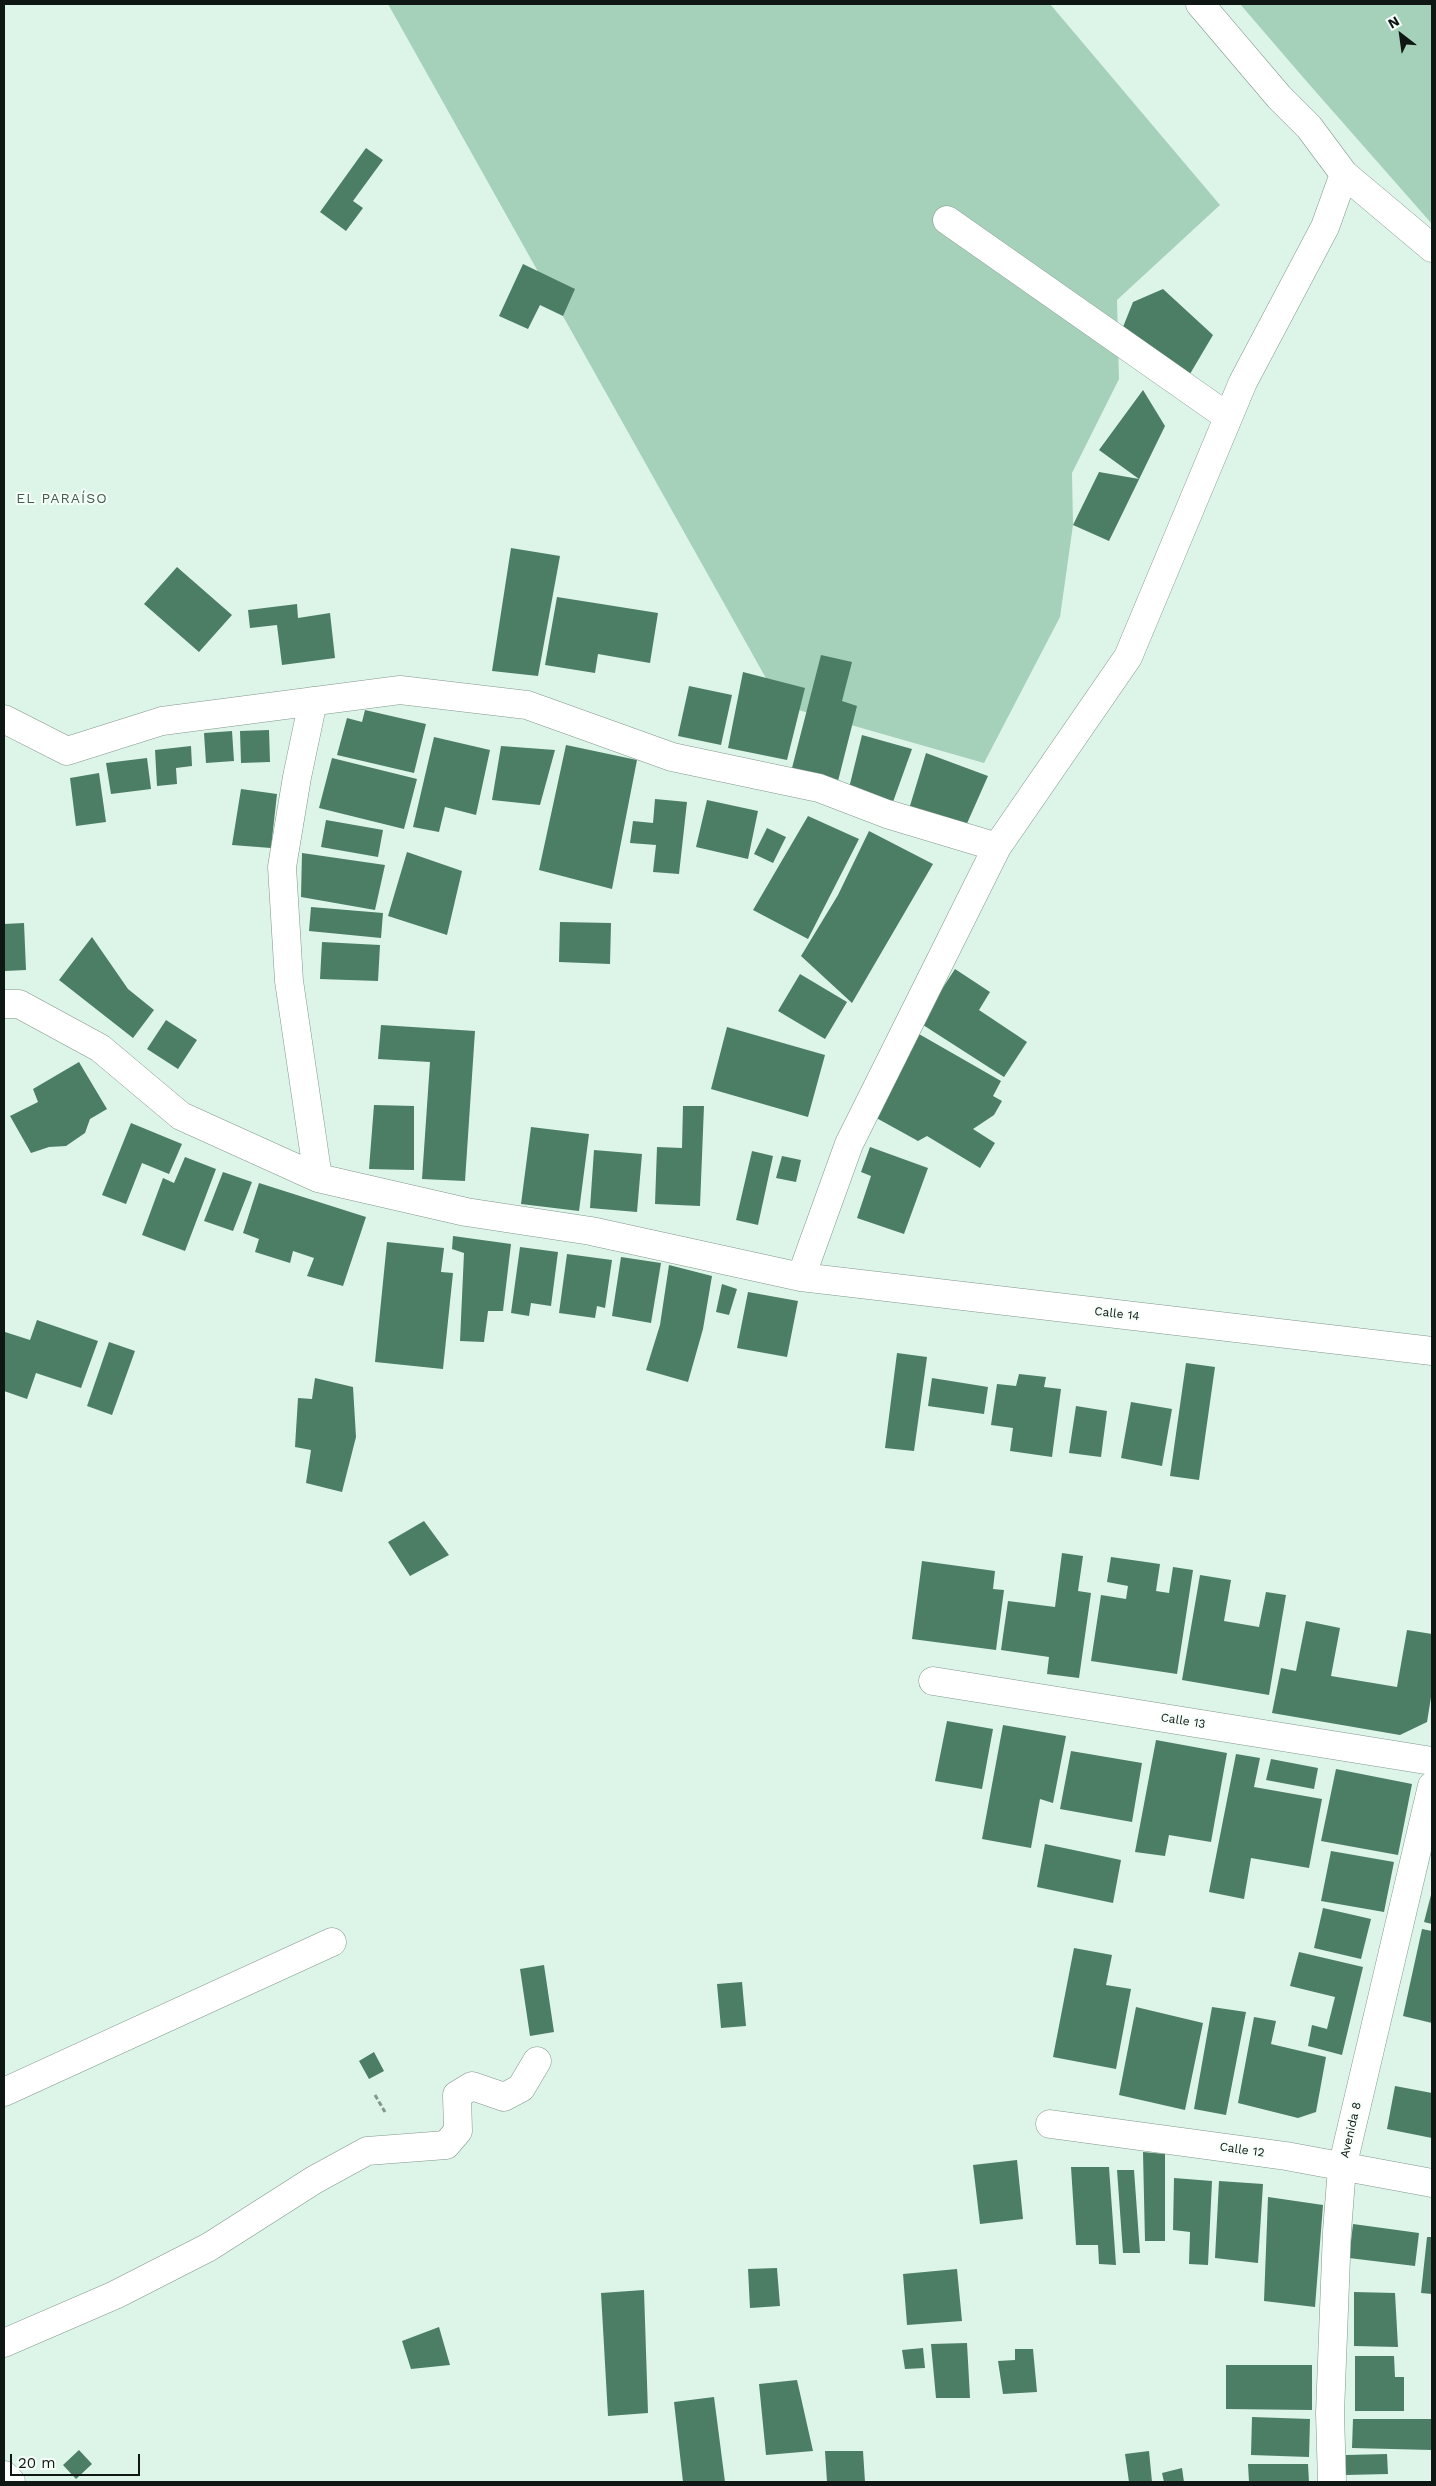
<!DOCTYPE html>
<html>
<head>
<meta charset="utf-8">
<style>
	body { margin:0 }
	#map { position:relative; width:1436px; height:2486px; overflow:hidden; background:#ddf5e8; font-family:"Work Sans",sans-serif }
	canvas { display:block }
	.frame { position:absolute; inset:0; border:5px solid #0e1713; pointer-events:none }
	.north { position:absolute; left:1376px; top:10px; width:50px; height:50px; -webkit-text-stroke:4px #f5fef9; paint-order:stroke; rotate:330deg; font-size:14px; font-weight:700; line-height:20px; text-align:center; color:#0e1713 }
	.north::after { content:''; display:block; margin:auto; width:18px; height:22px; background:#0e1713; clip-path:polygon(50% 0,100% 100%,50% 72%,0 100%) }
	.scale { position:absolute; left:10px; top:2454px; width:130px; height:22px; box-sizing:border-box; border:2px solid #0e1713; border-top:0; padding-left:6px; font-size:15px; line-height:18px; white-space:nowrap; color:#0e1713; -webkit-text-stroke:4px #f5fef9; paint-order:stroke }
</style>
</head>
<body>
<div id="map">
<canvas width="1436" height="2486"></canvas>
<div class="frame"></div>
<div class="north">N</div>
<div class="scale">20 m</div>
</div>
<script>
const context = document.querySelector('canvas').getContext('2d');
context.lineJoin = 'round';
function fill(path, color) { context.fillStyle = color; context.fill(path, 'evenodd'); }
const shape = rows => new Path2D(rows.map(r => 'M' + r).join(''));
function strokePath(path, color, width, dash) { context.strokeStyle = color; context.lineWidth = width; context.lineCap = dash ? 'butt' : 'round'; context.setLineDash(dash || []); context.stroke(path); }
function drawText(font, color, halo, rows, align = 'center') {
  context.font = font + ' "Work Sans",sans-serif'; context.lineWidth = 4; context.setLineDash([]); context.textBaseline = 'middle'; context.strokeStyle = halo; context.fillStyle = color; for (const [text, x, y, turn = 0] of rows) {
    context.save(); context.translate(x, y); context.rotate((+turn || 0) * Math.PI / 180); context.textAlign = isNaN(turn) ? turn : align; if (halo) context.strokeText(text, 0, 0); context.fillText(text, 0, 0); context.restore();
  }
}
fill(shape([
	[388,4,1050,4,1220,205,1117,300,1119,379,1072,473,1073,525,1060,617,984,763,781,705],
	[1240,4,1432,4,1432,224,1308,83]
]), '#a5d0ba');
fill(shape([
	[366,148,383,160,353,201,363,208,346,231,320,212],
	[523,264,575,289,563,316,540,305,528,329,499,316],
	[1163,289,1213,335,1187,379,1123,327,1133,302],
	[1143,390,1165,426,1109,541,1073,525,1099,472,1139,479,1099,450],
	[511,548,560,556,538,676,492,671],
	[177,567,232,615,199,652,144,604],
	[557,597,658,613,650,663,598,654,595,673,545,665],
	[297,604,298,618,330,613,335,658,282,665,277,625,250,628,248,610],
	[821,655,852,662,842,701,857,706,838,781,792,768],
	[743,672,805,688,787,760,728,748],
	[689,686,732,695,721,745,678,736],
	[365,710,426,724,414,773,337,755,347,718,362,722],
	[269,730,270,762,241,763,240,731],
	[232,731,234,761,206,763,204,733],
	[862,735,912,749,893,802,849,788],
	[434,737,490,750,476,815,445,807,439,832,413,827],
	[566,745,637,760,612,889,539,870],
	[191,746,192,766,176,768,177,784,157,786,155,750],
	[501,746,555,750,540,805,492,800],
	[926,753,988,776,965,828,909,809],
	[147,758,151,789,111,794,106,763],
	[332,758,417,779,404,829,319,808],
	[99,773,106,822,76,826,70,778],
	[241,789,277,794,271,848,232,845],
	[655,799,687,802,679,874,653,872,656,845,630,843,633,821,653,823],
	[707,800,758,811,748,859,696,847],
	[808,816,859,839,808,939,753,910],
	[326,820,383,830,378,857,321,847],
	[767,828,786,837,773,863,754,854],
	[869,831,933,864,852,1003,801,956,838,895],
	[407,852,462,871,447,935,388,916],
	[302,853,385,865,375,910,301,897],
	[311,907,383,913,381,938,309,931],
	[560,922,611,923,610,964,559,962],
	[24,923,26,970,4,971,4,924],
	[92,937,128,989,154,1010,133,1038,59,980],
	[322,942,380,945,378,981,320,979],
	[955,969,990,992,979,1010,1027,1042,1004,1077,920,1023],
	[800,974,847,1002,825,1039,778,1011],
	[166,1020,197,1040,178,1069,147,1049],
	[381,1025,475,1031,465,1181,422,1179,430,1062,378,1059],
	[727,1027,825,1055,808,1117,711,1089],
	[919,1034,1001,1081,993,1096,1002,1101,994,1115,973,1129,995,1143,980,1168,927,1136,918,1141,871,1115],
	[79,1062,107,1109,90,1119,85,1133,66,1146,49,1147,31,1153,10,1116,38,1102,33,1089],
	[374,1105,414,1106,414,1170,369,1169],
	[683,1106,704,1106,700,1206,655,1204,657,1147,682,1148],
	[131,1123,182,1144,169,1174,142,1163,126,1204,102,1195],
	[531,1127,589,1134,579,1211,521,1204],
	[870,1147,928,1168,904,1234,857,1218,871,1176,861,1172],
	[594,1150,642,1154,637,1212,590,1208],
	[752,1151,773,1156,758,1225,736,1220],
	[782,1156,801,1160,796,1182,776,1178],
	[185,1157,216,1169,185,1251,142,1235,163,1178,174,1183],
	[223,1172,252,1182,233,1231,204,1221],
	[259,1183,366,1217,343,1286,307,1276,314,1258,293,1251,290,1263,255,1252,259,1239,243,1233],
	[453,1236,511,1244,503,1311,488,1311,484,1342,460,1341,464,1253,452,1249],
	[387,1242,444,1248,441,1272,453,1273,443,1369,375,1362],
	[520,1247,558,1252,551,1306,531,1303,529,1316,511,1313],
	[567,1254,612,1260,605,1308,597,1306,595,1318,559,1313],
	[621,1257,661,1263,651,1323,612,1316],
	[669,1265,712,1276,703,1329,688,1382,646,1370,660,1325],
	[722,1284,737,1289,729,1315,716,1312],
	[748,1292,798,1301,787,1357,737,1348],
	[37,1320,98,1341,81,1388,36,1373,27,1399,4,1391,5,1332,30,1340],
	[109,1342,135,1351,112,1415,87,1406],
	[897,1353,927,1357,914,1451,885,1448],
	[1186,1363,1215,1367,1199,1480,1170,1476],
	[1019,1374,1046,1377,1044,1387,1061,1389,1052,1457,1010,1451,1013,1428,991,1425,997,1384,1016,1386],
	[315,1378,353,1387,356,1437,342,1492,306,1483,311,1450,295,1447,298,1398,312,1399],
	[932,1378,988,1387,984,1414,928,1406],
	[1131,1402,1172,1409,1162,1466,1121,1458],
	[1076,1406,1107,1411,1101,1457,1069,1453],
	[424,1521,449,1555,410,1576,388,1542],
	[1062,1553,1083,1556,1078,1591,1091,1593,1079,1678,1047,1674,1049,1657,1001,1650,1008,1601,1055,1607],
	[1111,1557,1160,1564,1156,1591,1169,1593,1173,1567,1193,1570,1177,1674,1091,1661,1101,1595,1126,1599,1128,1586,1107,1582],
	[922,1561,995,1571,993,1589,1004,1590,996,1650,912,1639],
	[1200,1575,1231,1580,1224,1621,1259,1627,1266,1592,1286,1595,1269,1695,1182,1680],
	[1306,1621,1340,1628,1331,1676,1397,1687,1407,1630,1432,1634,1432,1691,1427,1722,1400,1735,1272,1713,1281,1668,1296,1671],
	[947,1721,993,1729,982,1789,935,1781],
	[1003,1725,1066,1736,1053,1803,1040,1799,1031,1848,982,1839],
	[1156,1740,1227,1753,1211,1842,1169,1835,1165,1856,1135,1852],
	[1071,1751,1142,1763,1132,1822,1060,1809],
	[1236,1754,1260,1758,1254,1787,1322,1799,1309,1868,1251,1858,1244,1899,1209,1892],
	[1271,1759,1318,1768,1314,1789,1266,1780],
	[1336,1769,1412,1784,1398,1855,1321,1841],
	[1045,1844,1121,1860,1113,1903,1037,1887],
	[1331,1851,1394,1862,1384,1912,1321,1901],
	[1432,1891,1432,1924,1424,1922],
	[1323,1908,1371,1919,1361,1959,1314,1948],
	[1422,1929,1432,1931,1432,2023,1403,2016],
	[1074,1948,1112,1955,1106,1985,1131,1989,1116,2069,1053,2057],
	[1299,1952,1363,1967,1342,2055,1308,2046,1312,2025,1327,2029,1335,1997,1290,1986],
	[544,1965,554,2032,530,2036,520,1969],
	[742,1982,746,2026,721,2028,717,1984],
	[1136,2007,1203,2023,1185,2110,1119,2095],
	[1212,2007,1246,2012,1226,2115,1194,2109],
	[1254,2017,1276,2021,1271,2044,1326,2057,1316,2112,1298,2118,1238,2103],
	[374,2052,384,2071,369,2079,359,2061],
	[1395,2086,1432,2093,1432,2138,1387,2129],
	[1143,2152,1165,2154,1165,2241,1145,2241],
	[1017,2160,1023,2219,980,2224,973,2165],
	[1071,2167,1109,2167,1116,2265,1099,2264,1098,2245,1076,2245],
	[1117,2170,1134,2170,1140,2253,1123,2253],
	[1174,2178,1212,2181,1208,2265,1189,2264,1190,2232,1173,2230],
	[1219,2181,1263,2184,1258,2263,1215,2258],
	[1268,2197,1323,2205,1315,2307,1264,2301],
	[1353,2224,1419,2233,1415,2266,1349,2258],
	[1427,2237,1432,2237,1432,2294,1421,2293],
	[777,2268,780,2306,750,2308,748,2269],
	[957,2269,962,2321,907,2325,903,2274],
	[644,2290,648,2413,608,2416,601,2293],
	[1354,2292,1395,2293,1398,2347,1354,2346],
	[439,2327,450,2365,411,2369,402,2341],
	[967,2343,970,2398,936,2398,931,2344],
	[923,2348,925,2368,905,2369,902,2350],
	[1015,2349,1033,2349,1037,2392,1003,2394,998,2361,1015,2360],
	[1355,2356,1394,2356,1395,2377,1404,2377,1404,2411,1355,2411],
	[1226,2365,1312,2365,1312,2410,1226,2409],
	[797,2380,813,2451,766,2455,759,2384],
	[714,2397,725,2482,683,2482,674,2402],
	[1252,2417,1310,2419,1309,2457,1251,2455],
	[1353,2419,1432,2419,1432,2450,1352,2448],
	[79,2450,92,2464,76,2479,63,2465],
	[825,2451,863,2451,865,2482,827,2482],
	[1149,2451,1152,2482,1129,2482,1125,2454],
	[1387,2454,1388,2474,1346,2475,1346,2455],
	[1248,2464,1308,2464,1309,2482,1249,2482],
	[1182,2468,1184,2482,1164,2482,1162,2473]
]), '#4c7d65');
const street = shape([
	[1200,4,1279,97,1309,127,1344,174,1432,248],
	[947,220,1228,417],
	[313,701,297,777,282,867,289,981,318,1178],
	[4,719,67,751,162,721,400,690,527,705,672,757,819,788,887,814,997,847],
	[4,1004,19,1004,100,1048,181,1116,318,1178,466,1212,591,1231,801,1277,1432,1351],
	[801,1277,849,1144,997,847,1128,657,1243,382,1325,227,1344,174],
	[933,1681,1432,1761],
	[4,2092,332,1942],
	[1050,2124,1286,2156,1432,2183],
	[4,2343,115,2295,209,2247,314,2180,367,2151,446,2145,458,2131,457,2095,472,2086,504,2097,521,2088,537,2061],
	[4,2475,11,2482],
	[1332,2482,1330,2413,1337,2231,1342,2168,1432,1786]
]);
strokePath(street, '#81978c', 29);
strokePath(shape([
	[375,2095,385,2112]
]), '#85978d', 3, [5, 2.5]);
strokePath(street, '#fff', 28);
drawText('12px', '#0e1713', '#f5fef9', [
	["Calle 14",1117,1314,7],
	["Calle 13",1183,1721,9],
	["Avenida 8",1351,2130,-77],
	["Calle 12",1242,2150,8]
]);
context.letterSpacing = '1px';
drawText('14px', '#475b51', '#f5fef9', [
	["EL PARAÍSO",62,499]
]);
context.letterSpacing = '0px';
</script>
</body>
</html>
